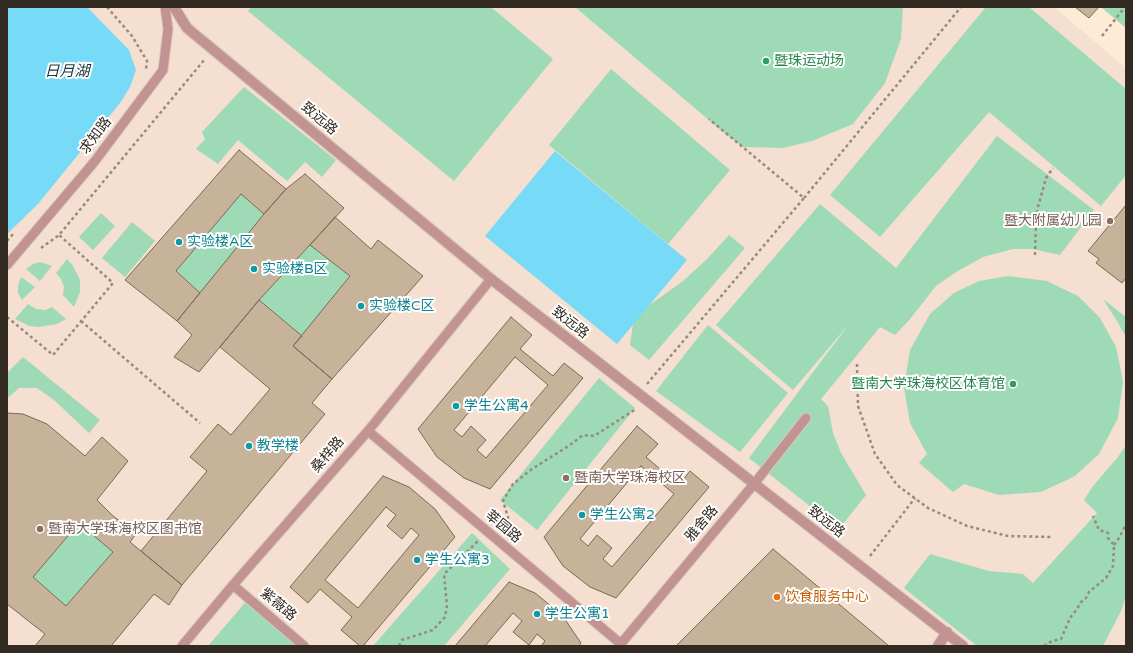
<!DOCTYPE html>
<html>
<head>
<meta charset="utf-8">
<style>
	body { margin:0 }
	#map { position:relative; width:1133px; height:653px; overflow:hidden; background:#fdebd6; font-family:"Varela Round",sans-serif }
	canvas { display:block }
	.frame { position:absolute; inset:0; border:8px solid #332a21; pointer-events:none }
</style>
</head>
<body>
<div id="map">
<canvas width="1133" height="653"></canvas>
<div class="frame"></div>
</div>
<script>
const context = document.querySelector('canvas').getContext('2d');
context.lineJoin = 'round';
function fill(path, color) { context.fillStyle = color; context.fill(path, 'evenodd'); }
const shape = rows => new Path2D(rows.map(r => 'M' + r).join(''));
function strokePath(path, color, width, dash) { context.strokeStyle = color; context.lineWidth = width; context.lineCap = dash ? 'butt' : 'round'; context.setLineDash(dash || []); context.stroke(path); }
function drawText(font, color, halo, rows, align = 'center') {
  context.font = font + ' "Varela Round","Noto Sans SC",sans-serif'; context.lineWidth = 4; context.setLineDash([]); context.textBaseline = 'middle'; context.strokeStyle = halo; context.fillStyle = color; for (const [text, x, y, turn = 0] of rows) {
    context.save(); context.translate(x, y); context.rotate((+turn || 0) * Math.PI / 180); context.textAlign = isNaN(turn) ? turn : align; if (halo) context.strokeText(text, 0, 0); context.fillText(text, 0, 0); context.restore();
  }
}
fill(shape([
	[7,7,1054,7,1126,68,1126,646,7,646]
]), '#f4dfd1');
fill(shape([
	[252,7,491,7,553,59,454,181,248,11],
	[575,7,903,7,901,39,885,83,853,124,812,141,783,148,743,147,722,131],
	[986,7,1029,7,1126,89,1126,175,1101,206,989,112,880,237,830,195],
	[1103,7,1126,7,1126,28,1102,8],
	[611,69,730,170,668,244,549,145],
	[244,87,336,160,322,177,305,162,287,181,238,140,218,164,196,149,205,139,202,132],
	[997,136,1094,210,1060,255,1032,249,1013,249,983,257,956,272,936,286,910,319,895,335,880,327,821,399,828,406,833,433,841,453,866,495,839,529,749,458,849,324,793,390,716,325,820,204,896,268],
	[241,194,264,214,200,293,176,271],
	[101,213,115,226,93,250,79,237],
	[132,222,155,241,125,277,102,258],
	[729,235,745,248,649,360,630,345,633,324,644,309,683,281,706,260],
	[310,245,350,276,302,336,259,300],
	[67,259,73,266,80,280,80,292,74,307,63,295,64,287,61,279,56,273],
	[40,262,52,266,40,281,26,269,33,264],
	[1008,276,1047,281,1078,296,1100,318,1116,347,1123,381,1118,418,1099,454,1075,476,1041,492,999,495,964,484,953,492,919,463,927,454,910,423,904,387,910,350,930,314,954,293,979,281],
	[21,277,35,287,22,300,18,293,18,285],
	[1103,299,1126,317,1126,337,1117,321],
	[28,304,36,309,45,310,52,307,66,319,57,324,39,327,29,326,15,319],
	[708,325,788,393,740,452,656,391],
	[23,357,100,420,89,433,54,400,37,388,19,388,9,397,7,395,7,373],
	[599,378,635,408,537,530,500,500],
	[1126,445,1126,597,1121,611,1103,646,977,646,904,588,930,554,989,571,1023,574,1033,583,1097,513,1084,500,1093,486,1118,457],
	[79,523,113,552,66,606,33,577],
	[472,533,510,569,444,646,373,646],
	[249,598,302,646,208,646]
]), '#9edab6');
fill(shape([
	[7,7,87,7,129,50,136,70,130,87,120,103,38,204,7,234],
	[555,151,687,260,617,344,485,236]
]), '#77dbf7');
const building = shape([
	[1075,7,1099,7,1089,18,1075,7],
	[239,150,286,189,264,214,241,194,176,271,200,293,177,321,125,280,239,150],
	[305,174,344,208,259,300,199,372,174,357,192,335,177,321,264,214,286,189,305,174],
	[1126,205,1126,278,1122,283,1096,263,1099,259,1088,251,1126,205],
	[335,217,371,249,378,240,423,276,332,379,293,346,350,276,310,245,335,217],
	[259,300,302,336,293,346,332,379,312,403,325,414,182,585,141,551,207,471,190,457,218,424,231,435,270,389,220,347,259,300],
	[511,317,532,335,520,349,553,376,564,363,583,378,490,489,464,478,437,457,418,429,511,317],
	[515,357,548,385,486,458,477,450,486,440,471,426,462,437,454,430,515,357],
	[7,413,23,414,47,424,85,456,102,437,128,461,97,500,112,515,136,534,130,542,182,585,169,605,154,594,111,646,35,646,45,634,7,604,7,413],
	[79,523,113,552,66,606,33,577,79,523],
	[637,426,658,444,646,457,679,485,690,471,709,487,616,598,590,587,563,566,544,537,637,426],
	[641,466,674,494,612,567,603,559,612,548,597,535,588,546,580,539,641,466],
	[383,476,409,487,435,509,455,537,363,646,360,646,341,630,352,617,320,589,308,603,290,587,383,476],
	[386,507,396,515,387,526,402,539,411,528,419,535,358,608,325,580,386,507],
	[773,549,889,646,676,646,773,549],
	[509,582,535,593,562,615,581,643,579,646,541,646,545,641,537,634,529,645,513,632,522,621,513,613,485,646,455,646,509,582]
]);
fill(building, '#c7b29a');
strokePath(building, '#7d6a53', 1);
const service = shape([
	[7,265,95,161,163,70,168,29,165,7],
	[368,431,621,644],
	[233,585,304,646],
	[182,646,233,585,368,431,491,279],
	[619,646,754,484,806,418]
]);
const minor = shape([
	[174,7,187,28,491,279,963,646],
	[938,646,947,632]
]);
strokePath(service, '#d9c8b5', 11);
strokePath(minor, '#d9c8b5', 12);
strokePath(shape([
	[107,7,132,36,147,61,146,69],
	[1102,36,1125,7],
	[804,198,961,7],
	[7,241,14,233],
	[41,248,59,235,205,59],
	[1035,255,1036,220,1038,207,1046,178,1053,168],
	[7,317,53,355,113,283,59,235],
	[81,321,200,423],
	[857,364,858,406,875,454,897,485,928,508,967,526,1008,536,1051,537],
	[647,384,804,198,709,119],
	[506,531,508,517,503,501,513,484,532,469,570,445,583,435,594,436,636,409],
	[1114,545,1119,538,1126,524],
	[870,556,915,498],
	[399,646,402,640,433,630,445,617,447,606,444,574,478,541],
	[1044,646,1052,641,1061,639,1070,618,1077,609,1081,602,1086,598,1089,592,1106,578,1113,566,1114,545,1108,538,1108,533,1099,530,1093,516]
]), '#988b7c', 2.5, [3, 3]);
strokePath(service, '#c19393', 9);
strokePath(minor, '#c19393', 10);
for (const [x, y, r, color] of [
	[766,61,4,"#2e9e5b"],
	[1110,221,4,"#8d6e63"],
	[179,242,4,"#0f9aa8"],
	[254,269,4,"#0f9aa8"],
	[361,306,4,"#0f9aa8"],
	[1013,384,4,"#2e9e5b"],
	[456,406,4,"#0f9aa8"],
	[249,446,4,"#0f9aa8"],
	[566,478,4,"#8d6e63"],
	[582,515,4,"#0f9aa8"],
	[40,529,4,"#8d6e63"],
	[417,560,4,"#0f9aa8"],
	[777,597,4,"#e8710a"],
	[537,614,4,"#0f9aa8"]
]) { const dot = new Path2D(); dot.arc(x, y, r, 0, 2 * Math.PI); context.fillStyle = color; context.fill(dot); strokePath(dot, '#fff', 1.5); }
drawText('14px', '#27864d', '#fff', [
	["暨珠运动场",774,61],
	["暨南大学珠海校区体育馆",1005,384,"right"]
], 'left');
drawText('14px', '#332a21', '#fff', [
	["致远路",319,119,40],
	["求知路",96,136,-53],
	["致远路",570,323,38],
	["桑梓路",328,455,-49],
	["致远路",826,522,38],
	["雅舍路",702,524,-50],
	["莘园路",503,527,40],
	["紫薇路",278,605,40]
]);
drawText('14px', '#785e54', '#fff', [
	["暨大附属幼儿园",1102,221,"right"],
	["暨南大学珠海校区",574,478],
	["暨南大学珠海校区图书馆",48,529]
], 'left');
drawText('14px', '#0d838f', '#fff', [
	["实验楼A区",187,242],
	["实验楼B区",262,269],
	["实验楼C区",369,306],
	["学生公寓4",464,406],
	["教学楼",257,446],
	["学生公寓2",590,515],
	["学生公寓3",425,560],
	["学生公寓1",545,614]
], 'left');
drawText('14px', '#c56008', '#fff', [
	["饮食服务中心",785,597]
], 'left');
drawText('italic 15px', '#1d343a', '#fff', [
	["日月湖",67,72]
]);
</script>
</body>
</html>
